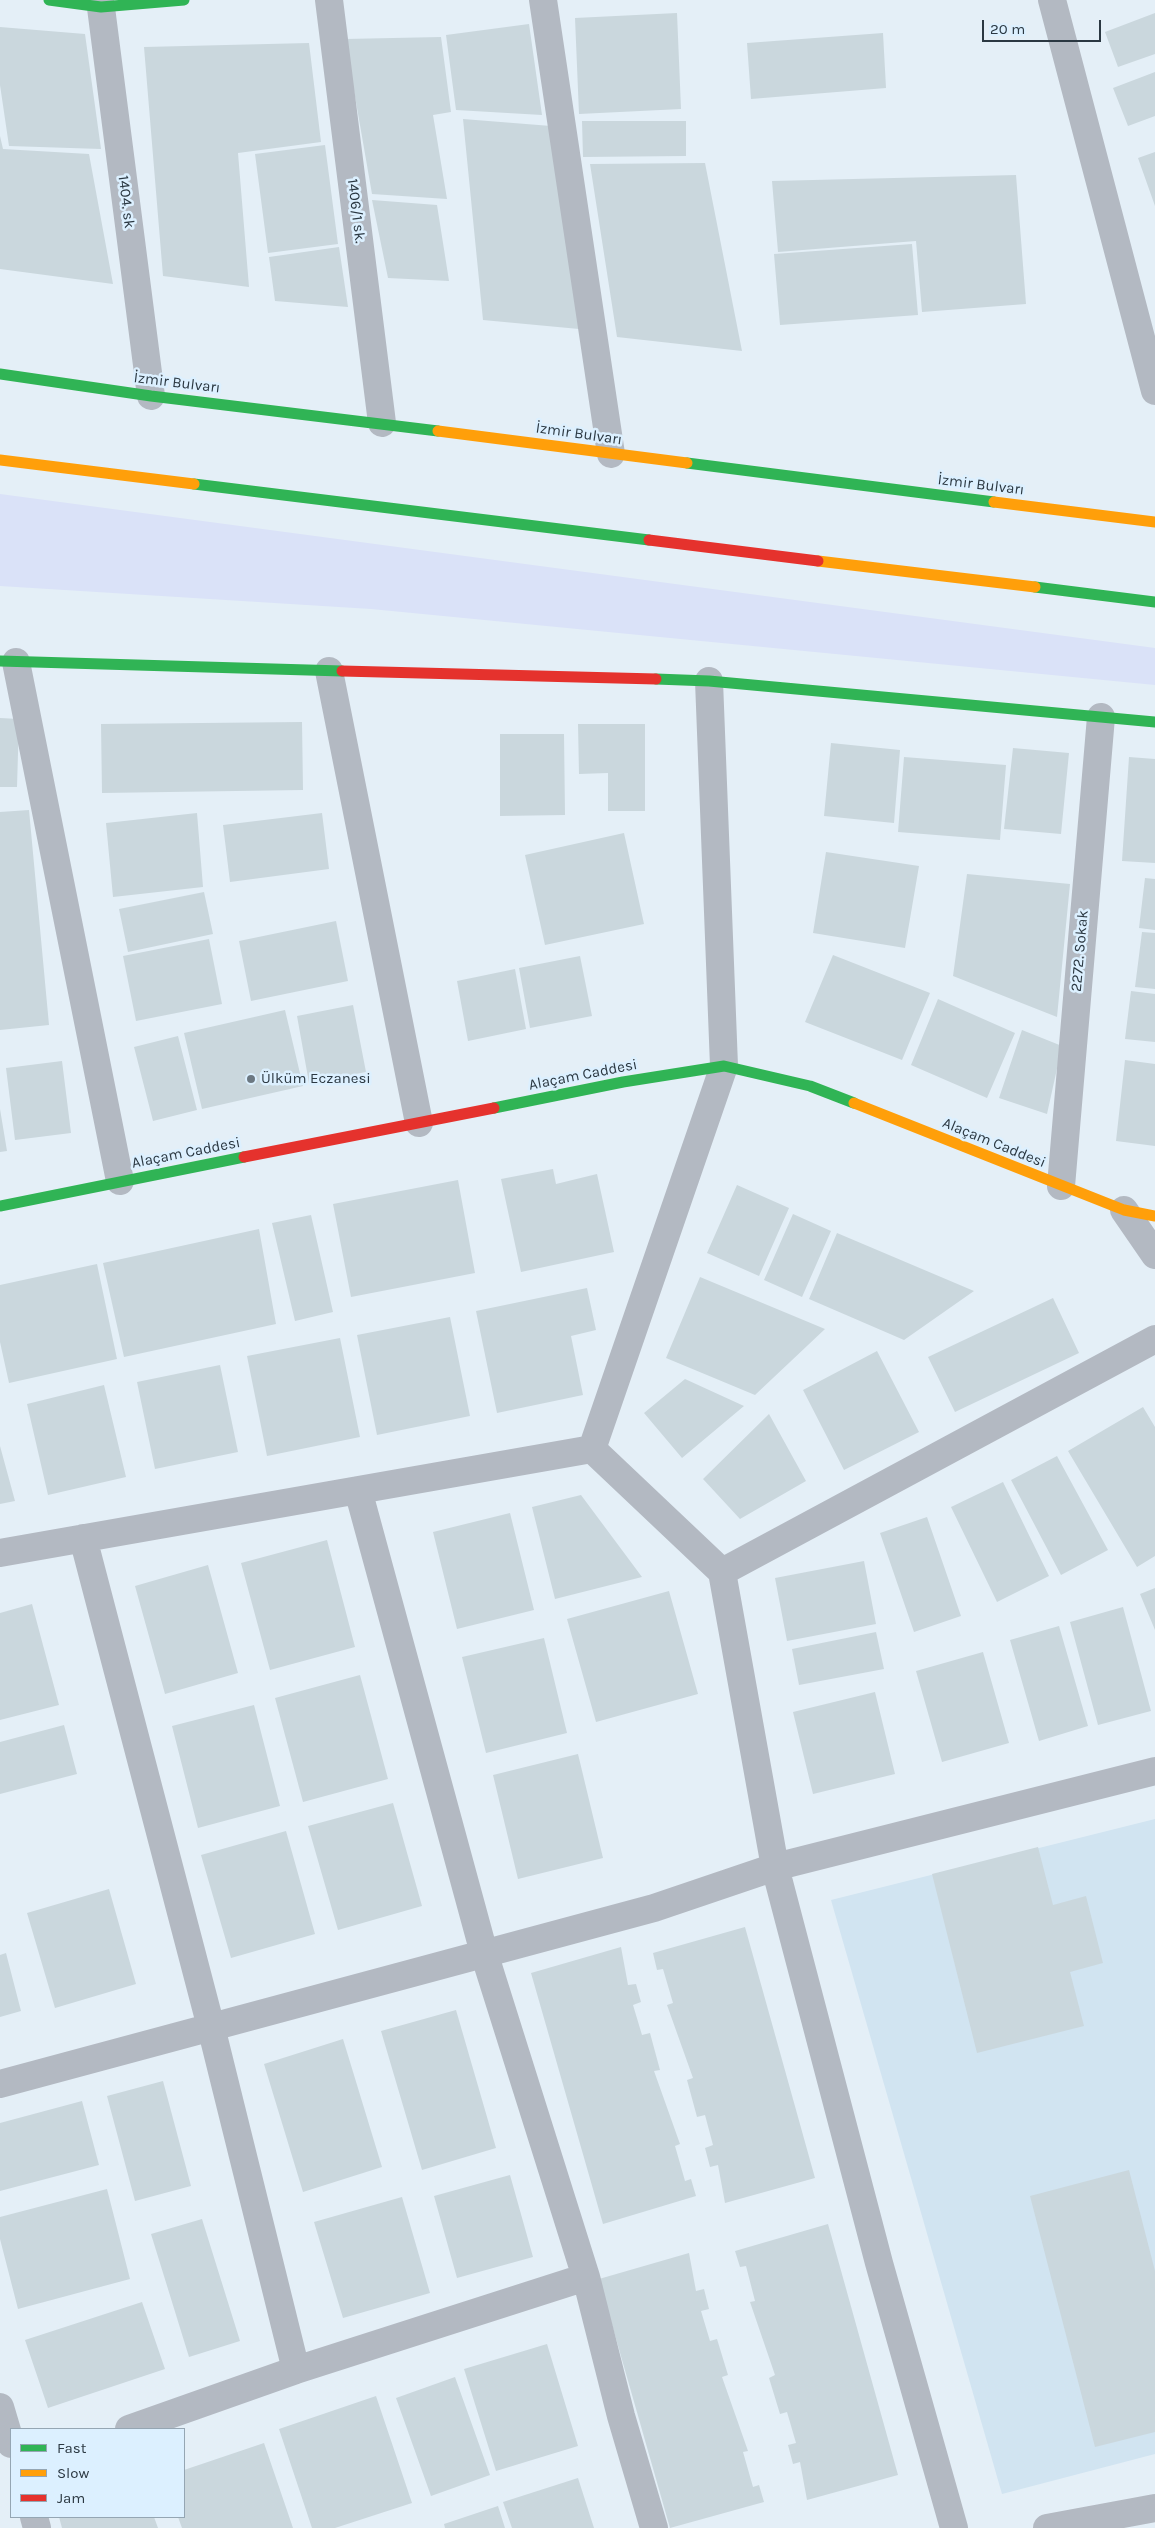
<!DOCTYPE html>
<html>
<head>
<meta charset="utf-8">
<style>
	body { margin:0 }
	#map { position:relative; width:1155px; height:2528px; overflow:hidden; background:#e4eff7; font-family:Karla,sans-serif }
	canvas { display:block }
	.legend { position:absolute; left:10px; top:2428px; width:175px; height:90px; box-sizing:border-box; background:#dcf0ff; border:1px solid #95a6b3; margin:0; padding:6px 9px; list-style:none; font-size:15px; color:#2b3842 }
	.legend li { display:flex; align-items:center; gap:10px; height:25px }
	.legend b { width:25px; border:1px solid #95a6b3 }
	.scale { position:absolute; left:982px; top:20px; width:119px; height:22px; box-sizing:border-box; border:2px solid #2b3842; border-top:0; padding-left:6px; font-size:15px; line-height:18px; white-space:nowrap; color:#2b3842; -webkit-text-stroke:4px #dcf0ff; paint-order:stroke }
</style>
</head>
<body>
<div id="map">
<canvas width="1155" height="2528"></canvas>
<ul class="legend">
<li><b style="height:6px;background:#30b455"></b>Fast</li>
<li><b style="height:6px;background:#ff9f0a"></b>Slow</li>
<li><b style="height:6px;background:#e5322d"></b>Jam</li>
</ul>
<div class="scale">20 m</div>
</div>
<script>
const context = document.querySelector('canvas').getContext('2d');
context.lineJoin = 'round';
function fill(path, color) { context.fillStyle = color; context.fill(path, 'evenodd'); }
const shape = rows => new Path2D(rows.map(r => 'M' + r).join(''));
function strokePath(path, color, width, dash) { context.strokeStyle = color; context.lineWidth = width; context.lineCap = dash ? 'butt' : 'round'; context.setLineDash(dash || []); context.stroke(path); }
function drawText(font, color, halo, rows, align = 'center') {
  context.font = font + ' Karla,sans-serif'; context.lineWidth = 5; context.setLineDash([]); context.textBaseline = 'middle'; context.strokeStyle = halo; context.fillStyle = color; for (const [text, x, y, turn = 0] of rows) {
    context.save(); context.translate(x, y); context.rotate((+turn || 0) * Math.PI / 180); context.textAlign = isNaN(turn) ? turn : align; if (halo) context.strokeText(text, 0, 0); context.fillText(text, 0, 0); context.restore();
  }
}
fill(shape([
	[1155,1819,1155,2454,1002,2494,831,1900]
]), '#d1e4f1');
fill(shape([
	[0,494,1155,648,1155,685,371,609,0,586]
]), '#dae2f8');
fill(shape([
	[677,13,681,109,579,114,575,18],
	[1155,13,1155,54,1118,67,1105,32],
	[529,24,542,115,456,110,446,35],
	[0,27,85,34,101,149,9,146,0,85],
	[883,33,886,88,751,99,747,43],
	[441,37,451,112,433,115,447,199,372,194,345,39],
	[309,43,321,142,238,153,249,287,163,276,144,47],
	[1155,72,1155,116,1128,126,1113,88],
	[463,119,551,126,579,329,483,320],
	[582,121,686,121,686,156,583,157],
	[0,136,3,149,89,154,113,284,0,269],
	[325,145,338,244,268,253,255,154],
	[1155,152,1155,206,1138,158],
	[705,163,742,351,617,337,590,164],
	[1016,175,1026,304,922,312,916,241,778,252,772,181],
	[372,200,437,205,449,281,388,278],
	[912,244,918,315,780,325,774,254],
	[339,247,348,307,275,301,269,257],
	[0,718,19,719,17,787,0,787],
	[302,722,303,790,102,793,101,724],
	[578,724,645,724,645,811,608,811,608,773,579,774],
	[500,734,564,734,565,815,500,816],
	[831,743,900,750,894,823,824,816],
	[1013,748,1069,753,1061,834,1004,829],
	[904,757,1006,765,1000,840,898,832],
	[1129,757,1155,759,1155,863,1122,861],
	[29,810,49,1025,0,1030,0,812],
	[197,813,203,887,113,897,106,823],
	[322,813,329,869,230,882,223,825],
	[624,833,644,924,545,945,525,855],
	[826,852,919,866,905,948,813,933],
	[967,874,1070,884,1057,1017,953,976],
	[1145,878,1155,879,1155,930,1139,928],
	[204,892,213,934,128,952,119,909],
	[336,921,348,981,251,1001,239,941],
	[1142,932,1155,933,1155,989,1135,987],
	[209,939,222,1004,136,1021,123,956],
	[833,955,930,993,902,1060,805,1022],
	[580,956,592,1016,530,1028,519,968],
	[515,969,526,1029,468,1041,457,981],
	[1131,991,1155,994,1155,1042,1125,1039],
	[938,999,1015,1033,987,1098,911,1065],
	[353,1005,366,1072,309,1083,297,1016],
	[285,1010,303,1086,202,1109,184,1033],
	[1022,1030,1062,1046,1047,1114,999,1098],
	[178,1036,197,1110,153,1121,134,1047],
	[1125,1060,1155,1064,1155,1146,1116,1141],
	[62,1061,71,1133,15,1140,6,1068],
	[0,1109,7,1151,0,1152],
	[553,1169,556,1184,597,1174,614,1252,521,1272,501,1179],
	[458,1180,475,1273,351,1297,333,1204],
	[737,1185,789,1208,759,1276,707,1253],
	[793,1214,831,1231,802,1297,764,1280],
	[311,1215,333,1312,295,1321,272,1223],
	[259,1229,276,1324,124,1357,103,1263],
	[837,1233,974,1291,904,1340,809,1299],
	[97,1264,117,1359,9,1383,0,1342,0,1285],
	[700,1277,825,1329,755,1395,666,1358],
	[587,1288,596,1330,571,1336,583,1395,497,1413,476,1311],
	[1053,1298,1079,1353,955,1412,928,1357],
	[450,1317,470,1416,377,1435,357,1335],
	[340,1338,360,1437,267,1456,247,1356],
	[877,1351,919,1432,844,1470,803,1390],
	[220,1365,238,1452,155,1469,137,1382],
	[685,1379,744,1406,682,1458,644,1413],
	[104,1385,126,1477,48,1495,27,1404],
	[1143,1407,1155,1427,1155,1556,1137,1567,1068,1451],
	[769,1414,806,1481,740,1519,703,1479],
	[0,1446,15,1501,0,1504],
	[1057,1456,1108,1550,1061,1575,1011,1480],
	[1003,1482,1049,1576,997,1602,951,1507],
	[581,1495,642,1577,555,1599,532,1507],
	[510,1513,534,1610,457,1629,433,1532],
	[927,1517,961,1616,914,1632,880,1533],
	[327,1540,355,1647,270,1670,241,1563],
	[864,1561,876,1624,787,1641,775,1578],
	[208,1565,238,1673,165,1694,135,1586],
	[1155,1588,1155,1630,1140,1594],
	[669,1591,698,1694,596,1722,567,1619],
	[32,1604,59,1705,0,1720,0,1613],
	[1123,1607,1151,1711,1098,1725,1070,1622],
	[1059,1626,1088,1726,1039,1741,1010,1640],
	[876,1632,884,1669,799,1685,792,1649],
	[544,1638,567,1733,486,1753,462,1657],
	[983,1652,1009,1743,942,1762,916,1671],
	[360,1675,388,1779,303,1802,275,1698],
	[875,1692,895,1774,813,1794,793,1712],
	[254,1705,280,1806,198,1828,172,1726],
	[64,1725,77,1774,0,1794,0,1742],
	[578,1754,603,1858,518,1879,493,1775],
	[393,1803,422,1906,338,1930,308,1826],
	[286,1831,315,1934,231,1958,201,1855],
	[1038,1847,1053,1905,1086,1896,1103,1963,1070,1972,1084,2026,977,2053,932,1874],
	[109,1889,136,1984,55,2008,27,1913],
	[745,1927,815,2178,725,2203,718,2165,710,2167,705,2148,713,2145,705,2115,697,2117,687,2080,693,2078,667,2005,673,2003,663,1969,657,1970,653,1953],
	[621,1947,628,1985,636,1984,641,2002,633,2005,642,2035,650,2033,660,2070,654,2071,680,2144,675,2146,685,2181,691,2179,696,2196,603,2224,531,1973],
	[6,1953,21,2011,0,2017,0,1955],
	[456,2010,496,2148,422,2170,381,2031],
	[343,2039,382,2167,303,2192,264,2064],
	[163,2081,191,2186,135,2201,107,2096],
	[82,2101,99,2165,0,2191,0,2123],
	[1129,2170,1155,2271,1155,2432,1095,2447,1030,2196],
	[510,2175,533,2257,457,2278,434,2196],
	[107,2189,130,2279,18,2309,0,2239,0,2217],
	[402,2197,430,2293,343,2318,314,2222],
	[202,2219,240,2341,189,2357,151,2234],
	[828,2224,898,2475,807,2500,800,2462,793,2464,788,2445,796,2443,787,2412,780,2414,769,2378,775,2375,750,2302,755,2301,746,2266,740,2267,735,2251],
	[689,2253,696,2291,704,2289,709,2309,701,2311,710,2341,717,2339,728,2375,722,2377,748,2451,743,2452,753,2487,759,2485,764,2502,670,2528,599,2279],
	[142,2302,165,2369,48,2408,25,2340],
	[547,2344,578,2446,496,2471,464,2369],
	[455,2377,490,2475,431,2496,396,2398],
	[376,2396,412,2503,335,2528,312,2528,279,2429],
	[264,2443,293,2528,182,2528,178,2517,184,2517,184,2470],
	[578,2478,594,2528,512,2528,503,2502],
	[498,2506,505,2528,445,2528,444,2524],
	[59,2517,154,2517,158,2528,62,2528]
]), '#cad7dd');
strokePath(shape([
	[100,0,151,396],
	[329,0,382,423],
	[543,0,611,454],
	[1052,0,1155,391],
	[16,662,120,1181],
	[329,671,419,1123],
	[1061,1186,1101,717],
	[1124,1210,1155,1255],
	[592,1449,722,1572,775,1867,879,2263,954,2528],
	[592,1449,724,1066,709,681],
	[358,1490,484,1953,586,2277,621,2416,654,2528],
	[83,1538,211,2027,296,2370],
	[0,1553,592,1449],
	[722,1572,1155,1339],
	[0,2084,654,1908,775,1867,1155,1771],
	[0,2407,11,2444],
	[129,2429,296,2370,586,2277],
	[34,2517,37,2528],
	[1047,2528,1155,2508]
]), '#b3b9c2', 28);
strokePath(shape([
	[49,0,101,7,184,0],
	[0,374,151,396,438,431],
	[687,463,994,502],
	[194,484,649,540],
	[1035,587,1155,602],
	[0,661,342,671],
	[656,679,709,681,1155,722],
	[494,1108,623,1082,724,1066,810,1086,854,1103],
	[0,1206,244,1157]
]), '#30b455', 11);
strokePath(shape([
	[438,431,687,463],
	[0,460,194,484],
	[994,502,1155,522],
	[818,561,1035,587],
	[854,1103,1124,1210,1155,1216]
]), '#ff9f0a', 11);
strokePath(shape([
	[649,540,818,561],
	[342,671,656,679],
	[244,1157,494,1108]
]), '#e5322d', 11);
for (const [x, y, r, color] of [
	[251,1079,5,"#6c7881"]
]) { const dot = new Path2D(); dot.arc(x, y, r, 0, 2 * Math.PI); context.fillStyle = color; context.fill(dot); strokePath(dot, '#dcf0ff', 2); }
drawText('15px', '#2b3842', '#dcf0ff', [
	["1404. sk",126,202,83],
	["1406/1 sk.",356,211,83],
	["İzmir Bulvarı",177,383,7],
	["İzmir Bulvarı",579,434,8],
	["İzmir Bulvarı",981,485,7],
	["2272. Sokak",1080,951,-85],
	["Alaçam Caddesi",583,1075,-11],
	["Alaçam Caddesi",994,1143,22],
	["Alaçam Caddesi",186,1153,-11]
]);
drawText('15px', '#2b3842', '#dcf0ff', [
	["Ülküm Eczanesi",261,1079]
], 'left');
</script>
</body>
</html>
